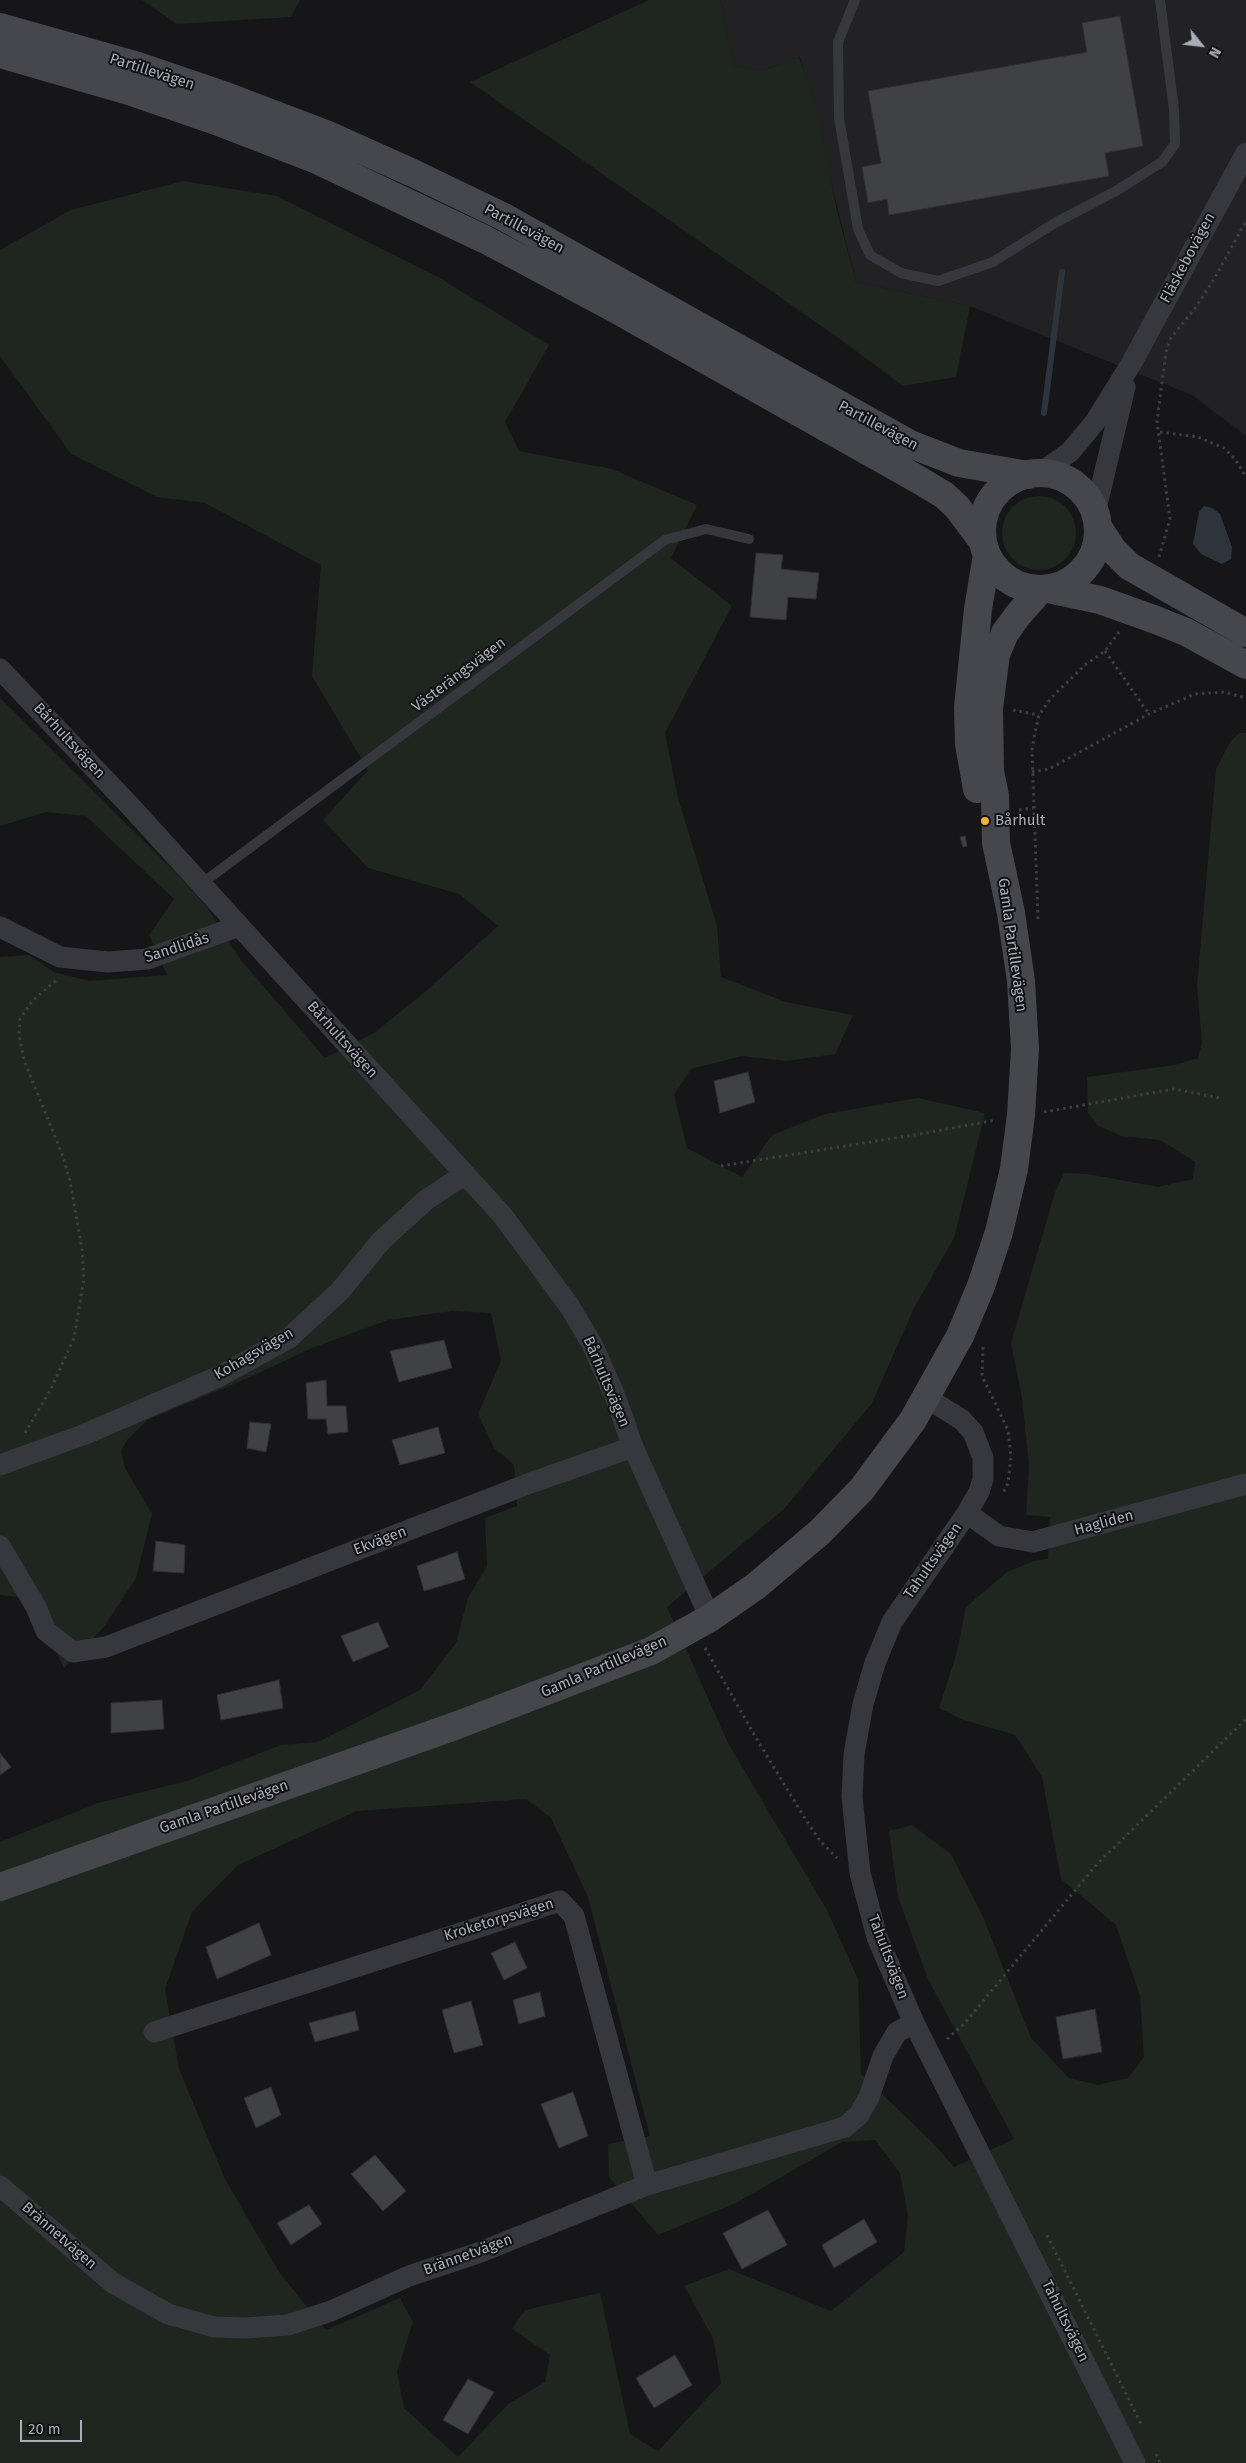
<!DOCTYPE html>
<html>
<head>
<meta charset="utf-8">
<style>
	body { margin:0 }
	#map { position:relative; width:1246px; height:2463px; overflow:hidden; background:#161618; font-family:"Fira Sans",sans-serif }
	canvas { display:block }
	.north { position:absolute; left:1176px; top:20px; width:50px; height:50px; -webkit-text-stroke:4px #111113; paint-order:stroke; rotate:119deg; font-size:14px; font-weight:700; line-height:20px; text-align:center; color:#a8adb8 }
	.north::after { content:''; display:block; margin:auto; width:18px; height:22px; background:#a8adb8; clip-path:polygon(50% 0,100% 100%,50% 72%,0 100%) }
	.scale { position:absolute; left:20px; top:2420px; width:62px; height:22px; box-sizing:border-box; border:2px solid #a8adb8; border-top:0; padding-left:6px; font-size:15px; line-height:18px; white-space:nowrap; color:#a8adb8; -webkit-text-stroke:4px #111113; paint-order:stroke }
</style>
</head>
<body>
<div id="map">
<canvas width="1246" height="2463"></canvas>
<div class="north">N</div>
<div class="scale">20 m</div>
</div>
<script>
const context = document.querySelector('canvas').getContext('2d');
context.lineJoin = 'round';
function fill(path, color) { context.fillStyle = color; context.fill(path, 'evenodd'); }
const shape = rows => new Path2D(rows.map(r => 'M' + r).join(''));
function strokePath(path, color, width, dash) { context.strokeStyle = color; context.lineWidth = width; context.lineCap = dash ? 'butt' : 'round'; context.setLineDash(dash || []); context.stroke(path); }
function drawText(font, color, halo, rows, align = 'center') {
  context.font = font + ' "Fira Sans",sans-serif'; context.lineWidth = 4; context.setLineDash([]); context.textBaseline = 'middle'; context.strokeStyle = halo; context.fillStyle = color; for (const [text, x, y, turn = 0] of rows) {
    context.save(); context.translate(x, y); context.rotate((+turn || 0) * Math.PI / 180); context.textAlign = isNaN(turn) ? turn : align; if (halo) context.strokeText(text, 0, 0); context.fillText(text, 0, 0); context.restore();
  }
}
fill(shape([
	[720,0,1246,0,1246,436,1192,395,970,306,856,282,800,57,762,71,732,66]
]), '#222225');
fill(shape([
	[142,0,300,0,291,17,177,24],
	[649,0,720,0,733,66,762,71,799,57,817,112,837,211,856,282,970,306,956,377,903,386,833,334,470,82],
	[183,181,277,196,438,277,549,345,505,422,519,451,612,469,697,505,671,558,732,606,665,733,678,798,717,926,721,977,786,1002,853,1015,835,1054,787,1061,742,1056,691,1069,674,1095,687,1148,742,1177,772,1135,825,1114,918,1098,985,1113,954,1238,914,1308,872,1403,784,1509,667,1607,729,1745,827,1910,858,1979,861,2074,933,2143,954,2167,1014,2139,928,1979,898,1897,889,1831,912,1825,951,1854,984,1919,1031,2038,1069,2078,1098,2085,1128,2078,1144,2057,1140,1996,1116,1925,1061,1879,1042,1777,1015,1735,961,1719,939,1708,957,1652,966,1607,1007,1572,1034,1561,1048,1559,1050,1517,1026,1515,1029,1465,1022,1398,1011,1343,1055,1192,1064,1173,1088,1174,1158,1187,1193,1179,1195,1162,1160,1140,1121,1136,1097,1125,1088,1113,1087,1077,1175,1065,1198,1058,1202,1043,1197,986,1216,769,1230,742,1239,733,1246,733,1246,2463,0,2463,0,1842,98,1803,187,1781,281,1745,318,1742,420,1690,456,1643,468,1598,487,1566,485,1518,517,1506,514,1465,494,1448,478,1414,501,1361,491,1313,452,1311,388,1320,312,1348,246,1379,147,1420,127,1440,121,1451,125,1468,152,1514,136,1578,104,1627,64,1668,31,1598,0,1595,0,957,29,955,54,972,89,981,167,975,149,935,174,899,86,816,46,812,0,826,0,698,175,872,206,906,240,959,325,1058,374,1033,426,991,498,926,459,894,368,868,323,820,368,770,312,676,321,565,205,503,157,497,71,454,0,356,0,250,71,210],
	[526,1799,551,1818,588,1897,650,2136,608,2144,609,2177,658,2235,738,2202,842,2142,875,2140,900,2173,908,2216,904,2252,831,2311,729,2269,684,2286,713,2338,721,2383,658,2451,630,2434,600,2293,525,2310,512,2329,550,2355,545,2382,508,2404,458,2457,404,2408,397,2372,413,2322,400,2298,326,2330,279,2272,225,2179,179,2069,165,1989,192,1912,238,1865,357,1811],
	'1002 533a37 37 0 1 1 74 0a37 37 0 1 1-74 0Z'
]), '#1e261f');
fill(shape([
	[1204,506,1212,508,1220,514,1232,547,1231,559,1222,564,1201,554,1193,544,1199,512]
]), '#2c353c');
strokePath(shape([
	[1044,413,1062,272]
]), '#2c353c', 6);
const building = shape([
	[1120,16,1143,146,1105,153,1109,176,889,215,887,199,868,203,862,167,881,163,868,91,1087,52,1082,23,1120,16],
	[756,553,783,555,781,569,819,573,816,599,788,597,786,620,750,617,756,553],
	[965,836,967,846,963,847,960,837,965,836],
	[748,1072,755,1102,720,1113,714,1081,748,1072],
	[444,1340,452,1368,399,1382,390,1351,444,1340],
	[326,1380,327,1406,346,1406,348,1432,328,1434,326,1419,308,1419,306,1383,326,1380],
	[250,1422,271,1424,266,1452,247,1448,250,1422],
	[438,1427,445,1453,400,1465,392,1440,438,1427],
	[156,1541,185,1545,184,1573,153,1571,156,1541],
	[457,1552,465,1579,424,1591,417,1566,457,1552],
	[378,1622,389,1647,353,1662,341,1636,378,1622],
	[279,1680,283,1708,221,1720,217,1695,279,1680],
	[162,1700,164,1729,111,1733,111,1703,162,1700],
	[0,1753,11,1767,0,1775,0,1753],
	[259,1923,271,1955,217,1979,206,1947,259,1923],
	[515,1942,527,1968,504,1980,491,1953,515,1942],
	[540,1992,545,2016,519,2024,513,2000,540,1992],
	[471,2001,483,2045,454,2053,442,2010,471,2001],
	[1095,2009,1102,2052,1063,2059,1056,2017,1095,2009],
	[355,2011,359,2030,315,2042,309,2023,355,2011],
	[271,2087,281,2115,256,2128,244,2098,271,2087],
	[573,2092,588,2136,559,2148,541,2104,573,2092],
	[375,2155,406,2191,383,2211,351,2174,375,2155],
	[309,2205,322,2224,291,2245,277,2223,309,2205],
	[768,2210,787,2245,742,2269,723,2233,768,2210],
	[864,2219,877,2242,834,2268,822,2245,864,2219],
	[675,2355,692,2385,654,2408,636,2378,675,2355],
	[468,2379,494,2392,468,2434,443,2420,468,2379]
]);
fill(building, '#404145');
strokePath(building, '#303034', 1);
strokePath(shape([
	[1160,432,1198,437,1224,448,1235,459,1246,477],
	[1159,557,1170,519,1157,421,1166,352,1171,338,1196,307,1214,279,1246,221],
	[1105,651,1149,714],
	[1013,710,1039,715],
	[1032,772,1049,769,1149,714,1195,694,1225,692,1246,698],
	[1019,810,1033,808],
	[1038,919,1032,750,1035,732,1039,715,1051,698,1085,665,1105,651,1119,632],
	[1044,1112,1174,1089,1220,1098],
	[721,1166,920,1134,996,1120],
	[983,1347,982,1376,1008,1430,1011,1457,1008,1483,1002,1495],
	[25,1433,51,1389,74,1338,84,1278,82,1249,70,1181,62,1154,24,1060,19,1035,20,1019,33,1000,59,978],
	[705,1648,759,1743,806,1820,821,1842,837,1858],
	[947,2039,964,2024,1097,1864,1246,1719],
	[1047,2235,1142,2426],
	[1156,2454,1160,2463]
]), '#3d3f44', 3, [2.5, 4]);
strokePath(shape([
	[855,0,838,42,839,118,858,229,870,255,901,273,938,281,993,262,1053,224,1116,191,1162,162,1175,144,1174,109,1160,0],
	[201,884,665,540,706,529,749,539]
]), '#37383d', 10);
strokePath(shape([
	[1040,473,1070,452,1095,422,1131,364,1246,153],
	[1095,513,1125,387],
	[0,669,132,808,503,1216,570,1307,592,1344,615,1396,633,1447,710,1618],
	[0,927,60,957,108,962,147,959,239,926],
	[927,1398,962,1420,973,1432,983,1458,983,1479,979,1492,967,1513,892,1622,875,1663,863,1704,854,1754,852,1797,860,1873,877,1937,914,2023,1135,2463],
	[0,1465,83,1435,220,1376,289,1338,340,1291,381,1241,426,1200,464,1175],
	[967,1513,999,1536,1033,1542,1246,1484],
	[0,1546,36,1607,46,1631,73,1652,106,1647,533,1482,633,1447],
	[154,2032,560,1901,574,1916,647,2185],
	[0,2186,113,2283,168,2314,214,2327,246,2328,288,2325,331,2311,409,2276,478,2253,647,2185,845,2127,859,2115,869,2097,883,2056,897,2032,914,2023]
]), '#37383d', 21);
strokePath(shape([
	[0,27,138,66,226,96,326,134,415,174,502,216,910,444,959,463,1028,475],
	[0,54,129,91,216,121,317,160,486,240,619,311,919,480,944,495,957,507,983,542],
	'982 531a58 58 0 1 1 116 0a58 58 0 1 1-116 0Z',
	[1098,527,1113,550,1129,566,1246,633],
	[1048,589,1100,600,1156,620,1186,632,1246,665],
	[977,789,969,744,968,707,978,609,987,555],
	[0,1887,455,1726,651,1651,710,1618,756,1586,820,1532,862,1489,913,1420,960,1336,981,1286,999,1232,1014,1169,1021,1115,1025,1049,1021,981,1011,913,996,843,995,796,990,771,989,708,996,654,1005,633,1018,615,1041,589]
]), '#45474d', 28);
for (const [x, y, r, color] of [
	[985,821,5,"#f2b134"]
]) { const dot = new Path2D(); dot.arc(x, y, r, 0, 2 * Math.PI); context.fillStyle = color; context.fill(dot); strokePath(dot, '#111113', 2); }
drawText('15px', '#a8adb8', '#111113', [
	["Partillevägen",152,72,18],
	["Partillevägen",524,229,28],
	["Fläskebovägen",1188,258,-62],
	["Partillevägen",878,426,28],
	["Västerängsvägen",459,675,-37],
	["Bårhultsvägen",69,741,47],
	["Gamla Partillevägen",1012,945,82],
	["Sandlidås",177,948,-18],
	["Bårhultsvägen",342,1040,48],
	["Kohagsvägen",254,1354,-30],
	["Bårhultsvägen",606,1382,67],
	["Hagliden",1104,1523,-15],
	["Ekvägen",380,1541,-21],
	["Tahultsvägen",933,1561,-55],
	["Gamla Partillevägen",604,1667,-23],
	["Gamla Partillevägen",224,1807,-19],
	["Kroketorpsvägen",499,1920,-17],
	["Tahultsvägen",888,1957,69],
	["Brännetvägen",59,2236,41],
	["Brännetvägen",468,2255,-20],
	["Tahultsvägen",1065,2321,64]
]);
drawText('15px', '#a8adb8', '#111113', [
	["Bårhult",995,821]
], 'left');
</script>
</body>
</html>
